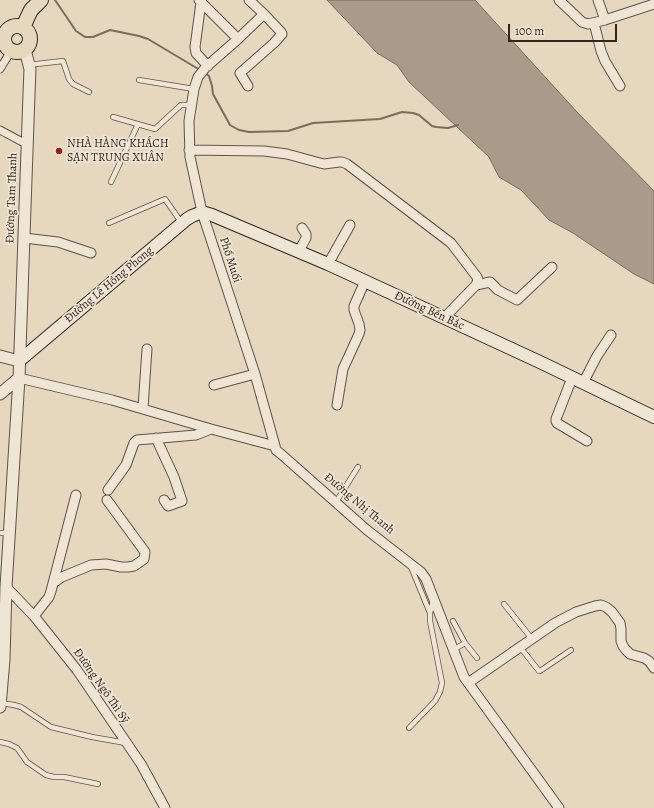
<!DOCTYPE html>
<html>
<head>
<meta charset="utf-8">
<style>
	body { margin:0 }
	#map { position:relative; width:654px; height:808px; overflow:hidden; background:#e6d7bf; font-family:Alegreya,serif }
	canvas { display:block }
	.scale { position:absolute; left:508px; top:24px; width:109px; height:18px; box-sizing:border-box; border:2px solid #33261f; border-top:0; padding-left:5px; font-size:12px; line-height:14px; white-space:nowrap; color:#33261f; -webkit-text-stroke:3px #efe5d5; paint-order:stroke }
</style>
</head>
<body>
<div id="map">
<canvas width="654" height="808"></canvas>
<div class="scale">100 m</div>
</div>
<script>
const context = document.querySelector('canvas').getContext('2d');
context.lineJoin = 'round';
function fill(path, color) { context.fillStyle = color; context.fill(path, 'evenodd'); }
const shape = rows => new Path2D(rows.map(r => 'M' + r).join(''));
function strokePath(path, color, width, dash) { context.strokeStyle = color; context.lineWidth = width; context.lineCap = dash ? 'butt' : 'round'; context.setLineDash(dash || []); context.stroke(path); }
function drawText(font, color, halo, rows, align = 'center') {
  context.font = font + ' Alegreya,serif'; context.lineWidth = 3.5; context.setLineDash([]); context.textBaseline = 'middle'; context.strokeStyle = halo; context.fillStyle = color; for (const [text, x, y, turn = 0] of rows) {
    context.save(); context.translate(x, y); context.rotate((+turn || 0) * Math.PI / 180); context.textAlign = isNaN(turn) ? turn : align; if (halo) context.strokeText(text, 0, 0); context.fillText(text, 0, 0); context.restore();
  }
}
const water = shape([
	[327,0,475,0,577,112,654,191,654,284,634,274,573,233,549,220,521,190,499,177,489,157,409,82,397,65,377,53,327,0]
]);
fill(water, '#a99b89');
strokePath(water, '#7a6c5f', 1);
strokePath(shape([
	[55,0,76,31,85,37,93,37,110,30,139,36,148,39,200,70],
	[205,73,209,76,212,86,213,94,230,125,239,130,249,132,288,131,313,123,380,119,402,112,413,113,419,115,432,126,436,127,448,128,458,125]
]), '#7a6c5f', 2);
const service = shape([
	[28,65,63,61,69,79,73,84,89,92],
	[139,80,194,89],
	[113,117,155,129,181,105,191,105],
	[111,182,138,124],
	[109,223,165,199,181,222],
	[336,502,358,467],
	[0,533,9,533],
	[411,567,430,613],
	[504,604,532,639],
	[453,621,465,643],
	[520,647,539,671,540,671,571,650],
	[453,650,465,643,477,658],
	[1,703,14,705,21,707,51,727,92,737,126,743],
	[409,728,435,701,440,692,442,683,430,621,430,613,433,601],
	[0,742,9,744,17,748,20,752,27,762,46,775,54,777,64,777,98,784]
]);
const pedestrian = shape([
	[0,69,11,51],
	[0,130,28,145]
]);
const minor = shape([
	[199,0,238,39],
	[249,0,264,14,238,39,206,67,198,77,194,89,189,121,190,157,202,212,255,374,275,446],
	[559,0,582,22,588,24,605,20,654,4],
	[598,0,605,20],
	[201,2,195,47,196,53,208,66],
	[594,23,601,51,605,61,620,86],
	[248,86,240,73,274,43,282,34,281,32,264,14],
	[189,150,264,151,287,154,320,163,324,164,339,162,342,162,347,164,451,243,477,277,478,280,476,285,444,318],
	[24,238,58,242,91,253],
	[299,251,306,238,306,234,302,228],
	[328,264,350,225],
	[476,285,490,282,498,290,517,300,552,267],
	[19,378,112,400,211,429,275,446,276,450,281,454,367,530,421,572,426,579,464,677,559,808],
	[572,378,556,419,556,421,557,423,587,441],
	[583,383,597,356,611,335],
	[214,385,255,374],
	[337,405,343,369,359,334,360,330,359,324,354,310,354,306,365,281],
	[143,408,147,349],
	[156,438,174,477,182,501,168,506,164,500],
	[108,490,126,465,134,443,137,440,196,435,211,429],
	[53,583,62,577,91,565,106,564,121,567,128,567,134,566,144,559,145,552,107,500],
	[6,587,34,616,77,670,141,764,165,808],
	[34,616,49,597,51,591,76,495],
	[468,683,555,623,576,612,595,606,601,605,606,607,612,612,620,623,621,629,621,641,623,646,626,650,630,654,644,658,649,661,654,668]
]);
const tertiary = shape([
	[0,356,19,361],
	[0,394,19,378],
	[0,707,4,659,6,587,19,378,29,94,30,69,25,50]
]);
const secondary = shape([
	[19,361,187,219,192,216,202,212,212,215,328,264,542,363,654,417]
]);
const primary = shape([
	'4 39a13 13 0 1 1 26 0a13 13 0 1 1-26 0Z',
	[23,27,31,10,41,0]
]);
strokePath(service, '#605247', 6);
strokePath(pedestrian, '#605247', 9);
strokePath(minor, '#605247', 11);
strokePath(tertiary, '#605247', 13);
strokePath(secondary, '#33261f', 14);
strokePath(primary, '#33261f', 16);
strokePath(service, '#efe5d5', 4.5);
strokePath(pedestrian, '#efe5d5', 7);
strokePath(minor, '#efe5d5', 9);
strokePath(tertiary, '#efe5d5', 11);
strokePath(secondary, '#efe5d5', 12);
strokePath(primary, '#e6d7bf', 14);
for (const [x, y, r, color] of [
	[59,151,4,"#8f2418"]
]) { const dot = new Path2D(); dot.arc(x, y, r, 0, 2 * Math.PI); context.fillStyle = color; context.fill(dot); strokePath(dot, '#efe5d5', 1.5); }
drawText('12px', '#33261f', '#efe5d5', [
	["NHÀ HÀNG KHÁCH",67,144],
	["SẠN TRUNG XUÂN",67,158]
], 'left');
drawText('12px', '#33261f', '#efe5d5', [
	["Đường Tam Thanh",12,198,-88],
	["Phố Muối",230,260,72],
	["Đường Lê Hồng Phong",109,285,-40],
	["Đường Bến Bắc",429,311,25],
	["Đường Nhị Thanh",359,504,40],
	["Đường Ngô Thì Sỹ",101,686,55]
]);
</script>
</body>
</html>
